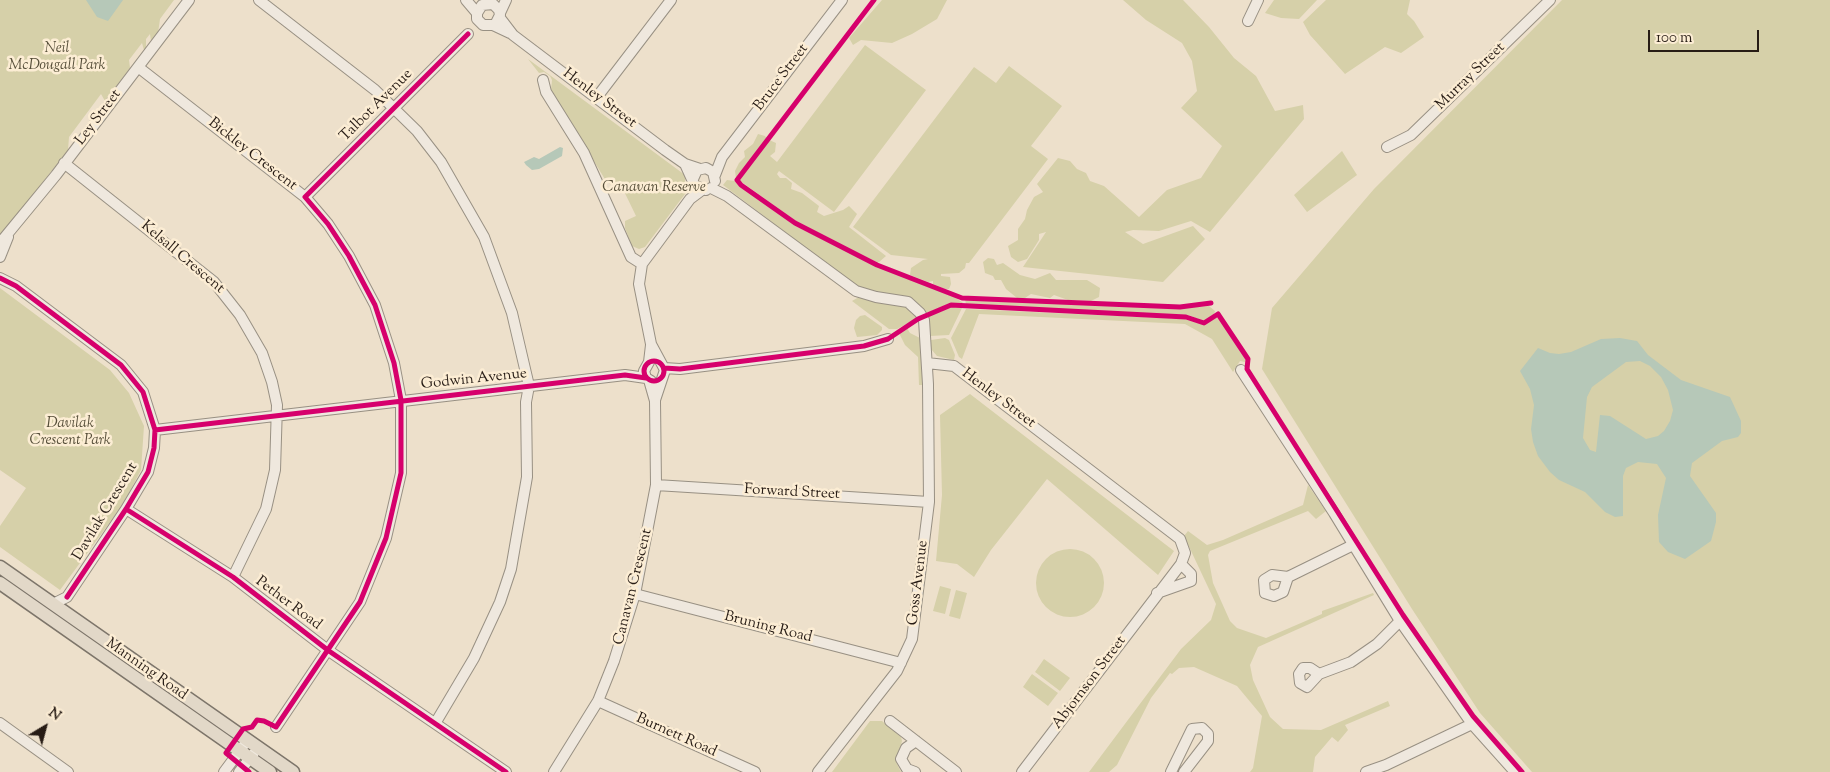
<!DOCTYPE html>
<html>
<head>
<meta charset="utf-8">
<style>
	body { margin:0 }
	#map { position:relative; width:1830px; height:772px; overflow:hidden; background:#ede0cb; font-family:"Sorts Mill Goudy",serif }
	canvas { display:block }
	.north { position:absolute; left:20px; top:702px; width:50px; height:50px; -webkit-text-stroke:4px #fcedd4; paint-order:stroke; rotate:37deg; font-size:14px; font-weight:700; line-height:20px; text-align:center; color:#271c15 }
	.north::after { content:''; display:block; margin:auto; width:18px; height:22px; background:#271c15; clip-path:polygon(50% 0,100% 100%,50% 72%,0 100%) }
	.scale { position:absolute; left:1648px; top:30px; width:111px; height:22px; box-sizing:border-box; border:2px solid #271c15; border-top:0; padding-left:6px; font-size:15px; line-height:18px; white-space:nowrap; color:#271c15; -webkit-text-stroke:4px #fcedd4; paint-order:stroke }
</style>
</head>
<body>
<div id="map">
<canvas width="1830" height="772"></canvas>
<div class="north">N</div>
<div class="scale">100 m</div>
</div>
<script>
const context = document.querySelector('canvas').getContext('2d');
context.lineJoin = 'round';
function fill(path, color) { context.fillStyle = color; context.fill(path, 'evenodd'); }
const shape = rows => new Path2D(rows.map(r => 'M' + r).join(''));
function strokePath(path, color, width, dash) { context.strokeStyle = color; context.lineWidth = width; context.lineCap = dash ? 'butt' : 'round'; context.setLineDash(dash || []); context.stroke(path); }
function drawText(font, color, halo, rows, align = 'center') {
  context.font = font + ' "Sorts Mill Goudy",serif'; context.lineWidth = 5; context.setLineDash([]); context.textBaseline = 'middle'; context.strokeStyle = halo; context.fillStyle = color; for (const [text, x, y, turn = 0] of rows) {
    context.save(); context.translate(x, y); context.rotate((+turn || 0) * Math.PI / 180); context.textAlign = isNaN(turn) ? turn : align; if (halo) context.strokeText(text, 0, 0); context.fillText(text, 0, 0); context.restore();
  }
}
fill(shape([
	[0,0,174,0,160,19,158,33,151,41,150,34,146,39,146,48,144,50,142,43,129,60,130,68,105,101,101,94,69,137,68,150,0,237],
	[882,0,947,0,937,19,912,34,892,43,861,40,853,45,849,38],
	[1123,0,1183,0,1209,27,1234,58,1256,76,1275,111,1303,105,1304,119,1210,232,1191,221,1159,231,1133,230,1125,232,1143,244,1193,226,1205,239,1163,282,1023,267,1046,232,1039,234,1039,240,1027,259,1018,262,1011,257,1008,246,1018,240,1018,229,1025,219,1027,210,1034,197,1043,192,1037,184,1058,158,1070,161,1077,169,1086,173,1090,181,1104,186,1139,217,1167,190,1201,178,1222,146,1181,108,1197,91,1192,61,1182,43,1146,20],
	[1274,0,1317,0,1299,19,1281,18,1265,13],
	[1326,0,1410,0,1407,14,1414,21,1424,37,1401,53,1385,47,1345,74,1310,35,1303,22],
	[1562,0,1830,0,1830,772,1532,772,1480,713,1412,609,1262,369,1272,308,1374,189],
	[865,45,926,90,834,212,779,171,777,174,780,178,786,178,792,183,791,189,802,193,819,206,817,212,824,216,843,210,849,206,857,214,849,227,886,256,878,263,796,221,736,178,735,171,739,163,745,157,744,151,753,144,758,134,765,136,767,139,776,143,775,152,770,156,777,162],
	[528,59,685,175,685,185,688,190,645,247,639,249,632,246,625,228,625,221,636,216,620,183,613,186,606,181,551,90,552,80,550,76,544,72,539,73],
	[1009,66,1062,106,1031,146,1048,159,969,263,966,263,965,268,959,273,941,274,941,276,950,277,951,284,949,289,945,289,933,284,933,281,928,282,910,275,911,268,923,260,928,259,891,255,853,227,974,67,996,83],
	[1342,151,1357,175,1307,212,1294,195],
	[727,180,735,181,794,225,876,266,952,295,963,303,951,303,927,313,920,305,907,297,874,292,858,287,723,185],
	[988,258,994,259,997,265,1003,263,1020,275,1035,279,1050,273,1056,280,1087,280,1100,288,1099,297,1091,301,1068,300,1054,295,1050,298,1031,294,1025,298,1017,298,1006,289,1001,280,995,280,993,276,985,273,983,262],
	[0,288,110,370,129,393,144,426,141,470,122,506,60,590,0,547,0,526,26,488,0,470],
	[859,297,906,306,918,318,897,329,889,329,852,301],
	[965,298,1180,308,1209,306,1215,311,1214,314,1204,321,1188,315,966,305],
	[952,306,962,308,949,335,930,336,928,316],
	[966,309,1185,319,1202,324,1216,317,1220,320,1245,358,1245,362,1240,361,1233,372,1212,339,1185,324,979,314,962,359,959,357,951,338],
	[865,315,882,327,882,330,877,335,857,337,854,328,856,320,860,316],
	[907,328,910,333,922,339,925,385,919,385,918,357,905,345,899,333],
	[945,338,949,340,955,355,954,360,937,356,931,349,931,340],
	[970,394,1174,551,1158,575,1047,479,991,550,974,577,957,564,936,561,942,495,940,415],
	[1308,485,1326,511,1316,519,1308,511,1210,551,1208,555,1213,583,1230,621,1237,628,1266,638,1322,614,1322,611,1373,593,1374,595,1258,647,1250,665,1253,680,1270,717,1283,729,1321,730,1388,701,1390,706,1345,725,1348,730,1338,742,1332,737,1315,757,1313,772,1250,772,1253,768,1262,716,1237,686,1194,667,1179,668,1172,674,1170,673,1151,698,1117,765,1109,772,1089,772,1181,649,1211,620,1216,604,1184,536,1188,531,1207,545,1223,540,1303,505],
	'1036 583a34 34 0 1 1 68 0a34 34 0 1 1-68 0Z',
	[940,586,951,589,945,614,933,611],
	[956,590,967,593,960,619,949,616],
	[1044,659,1070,678,1060,691,1035,672],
	[1032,674,1058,693,1048,706,1023,687],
	[870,721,882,721,901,737,902,741,896,762,901,772,832,772]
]), '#d6d0a9');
fill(shape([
	[86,0,123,0,108,21,97,17],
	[560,147,563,148,562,156,539,169,532,170,526,165,524,162,534,157,539,159],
	[1620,338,1637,341,1648,355,1681,380,1730,397,1741,421,1741,433,1738,437,1722,441,1692,463,1690,476,1716,513,1716,522,1711,541,1685,559,1668,552,1659,542,1658,515,1666,478,1657,464,1638,462,1626,468,1623,476,1623,516,1615,517,1605,512,1585,492,1559,480,1550,472,1538,456,1533,442,1531,429,1534,405,1530,389,1520,371,1538,348,1550,353,1559,354,1571,352,1601,339],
	[1640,361,1650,366,1661,377,1668,390,1673,410,1670,421,1664,431,1658,436,1646,439,1610,416,1600,415,1596,452,1590,450,1583,438,1587,397,1592,387,1626,362]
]), '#b6c8b8');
const minor = shape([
	[259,0,375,90,417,131,441,162,484,237,512,313,529,386,526,402,527,477,511,569,500,602,474,658,436,722],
	[466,0,477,13,477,19,483,25,493,25,510,33],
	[477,13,482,5,493,4,499,10,500,15,496,23],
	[500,13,506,0],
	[500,18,513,35,665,150,685,164,700,169],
	[1248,21,1258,0],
	[138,67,305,197,328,224,349,256,375,305,394,363,401,400,401,473,386,538,360,602,276,727],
	[543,80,546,92,584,153,631,257,642,264],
	[597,97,671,0],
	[1387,147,1411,135,1550,0],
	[64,163,214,282,240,315,262,353,272,382,277,405,275,470,266,509,233,577],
	[685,164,695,186,706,190],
	[715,175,722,157,842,0],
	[693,179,697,170,706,168,713,172,715,181],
	[711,188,727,196,856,291,876,297,908,302,920,313,924,320,928,384,929,502,912,639,897,671,818,772],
	[305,197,468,34],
	[0,243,56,175,189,0],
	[0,257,8,237],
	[0,278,16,286,121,365,143,392,155,430,154,448,148,472,126,509,67,597,53,604],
	[651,345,649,362,644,371,646,378,651,381],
	[927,363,954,366,1180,539,1185,553,1181,564,1022,772],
	[664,368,680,369,864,346,888,339],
	[1241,370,1334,513,1400,621,1472,724,1515,772],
	[655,400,665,370,651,344,639,284,642,264,690,199,702,190],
	[155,430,625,375,646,378],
	[656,485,929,502],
	[126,509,233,577,329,651,506,772],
	[1288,577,1283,592,1274,596,1265,593,1264,580,1272,575,1288,577,1353,545],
	[1157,593,1191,581,1191,574,1181,564],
	[635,594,901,663],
	[1319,674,1310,668,1303,668,1299,674,1300,683,1307,687,1319,674,1351,662,1377,644,1400,621],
	[598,701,755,772],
	[890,721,956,772],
	[0,723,68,772],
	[224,772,244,745],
	[239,772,254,753],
	[554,772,598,701,614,661,635,594,656,485,655,401,649,380],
	[915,772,907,769,901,759,906,748,916,741],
	[1171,772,1192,729,1202,728,1208,734,1208,741,1184,772],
	[1366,772,1386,765,1472,724]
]);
const major = shape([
	[0,567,293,772],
	[0,583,270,772]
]);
strokePath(minor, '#989083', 12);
strokePath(major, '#7d756a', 15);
strokePath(minor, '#efe8de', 10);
strokePath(major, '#e2d8c8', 12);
strokePath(shape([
	[874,0,737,180,741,185,795,223,877,265,962,298,1180,307,1211,303],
	[0,278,16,286,121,365,143,392,155,430,154,448,148,472,126,509,67,597],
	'644 371a10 10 0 1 1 20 0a10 10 0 1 1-20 0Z',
	[664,368,680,369,864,346,888,339,918,319,951,305,1186,317,1204,323,1218,314,1248,359,1247,369,1403,615,1473,716,1522,772],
	[155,430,625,375,646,378],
	[126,509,233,577,329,651,506,772],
	[249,772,226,753,243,729,252,727,257,720,264,721,276,727,360,602,386,538,401,473,401,400,394,363,375,305,349,256,328,224,305,197,468,34]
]), '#d6006c', 5);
drawText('italic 15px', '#564e39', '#fcedd4', [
	["Neil",57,49],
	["McDougall Park",57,66],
	["Canavan Reserve",654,188],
	["Davilak",70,424],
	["Crescent Park",70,441]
]);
drawText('15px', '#271c15', '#fcedd4', [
	["Murray Street",1471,77,-44],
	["Bruce Street",782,78,-53],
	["Henley Street",599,99,37],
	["Talbot Avenue",377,106,-45],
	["Ley Street",99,118,-53],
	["Bickley Crescent",252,155,38],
	["Kelsall Crescent",182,258,40],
	["Godwin Avenue",474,380,-6],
	["Henley Street",998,399,37],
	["Forward Street",792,493,3],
	["Davilak Crescent",106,512,-59],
	["Goss Avenue",919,583,-83],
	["Canavan Crescent",634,587,-76],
	["Pether Road",288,604,37],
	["Bruning Road",768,628,14],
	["Manning Road",146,670,35],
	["Abjornson Street",1090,683,-53],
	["Burnett Road",676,736,24]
]);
</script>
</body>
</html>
